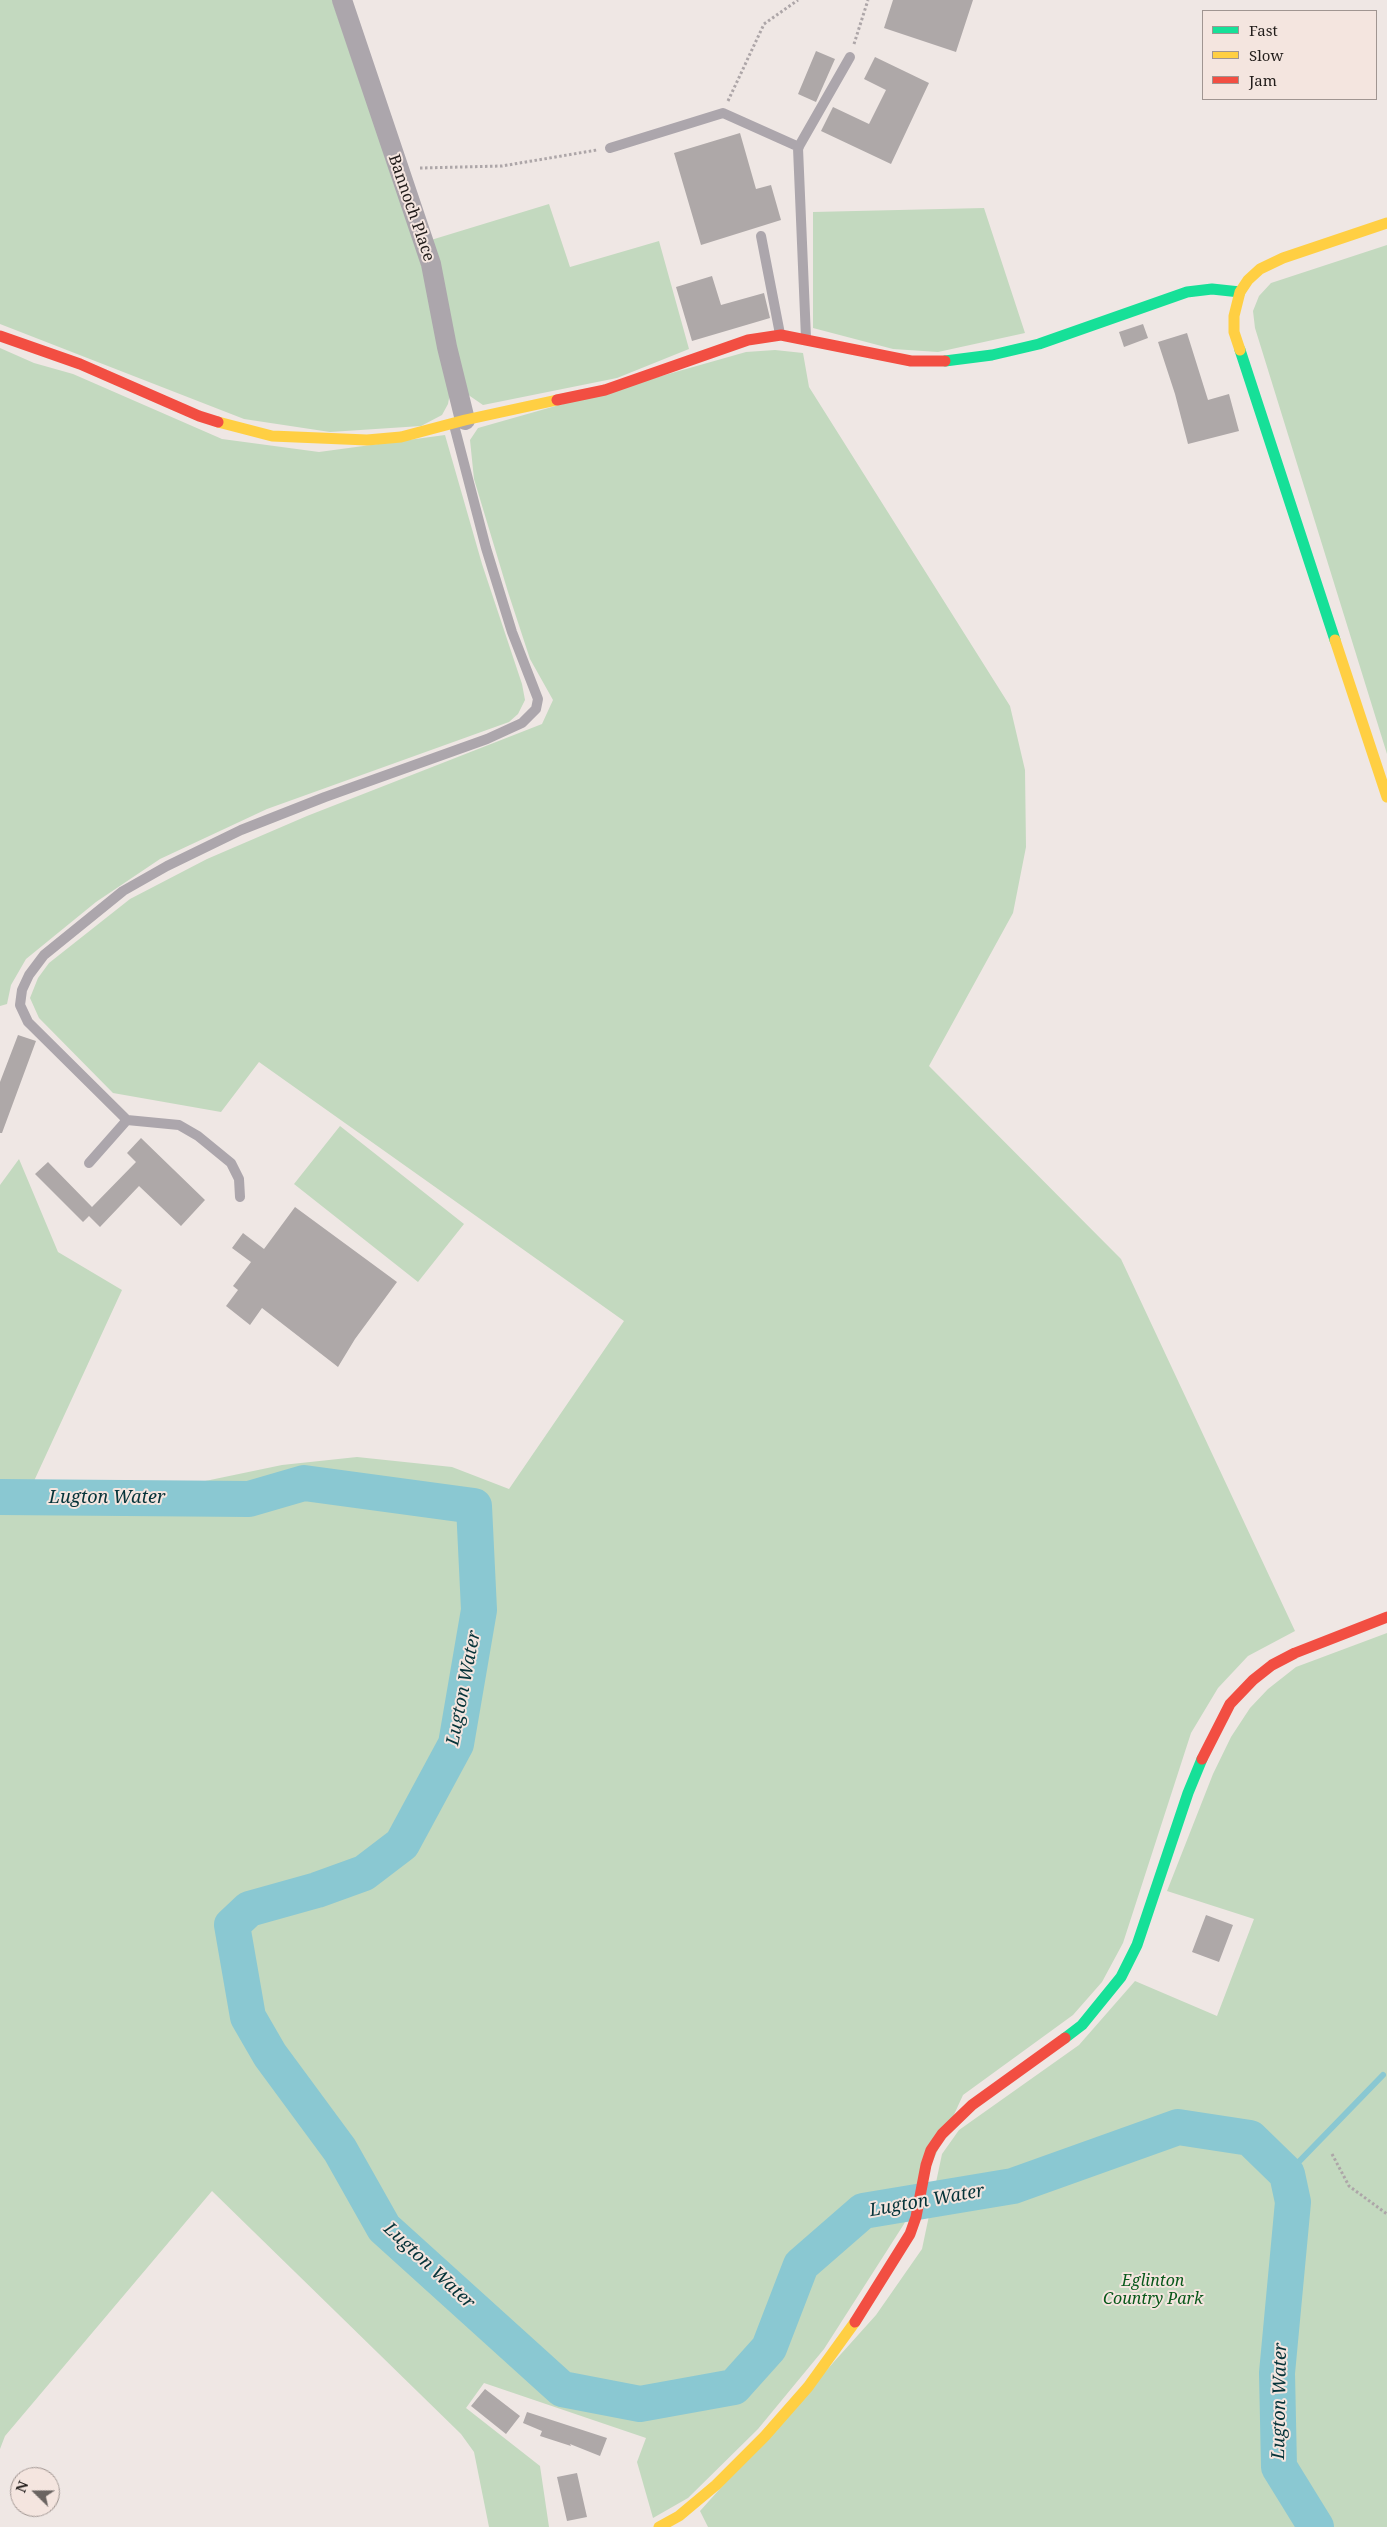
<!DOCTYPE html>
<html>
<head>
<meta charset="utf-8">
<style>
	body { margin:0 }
	#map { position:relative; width:1387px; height:2527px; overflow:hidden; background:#efe7e4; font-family:"Noto Serif",serif }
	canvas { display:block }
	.legend { position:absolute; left:1202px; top:10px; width:175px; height:90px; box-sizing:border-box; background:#f4e5df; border:1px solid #a09591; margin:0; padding:6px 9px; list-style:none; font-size:15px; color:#221d1b }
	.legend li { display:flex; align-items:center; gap:10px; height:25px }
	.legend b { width:25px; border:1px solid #a09591 }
	.north { position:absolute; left:10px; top:2467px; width:50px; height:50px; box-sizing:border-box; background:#f4e5df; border:1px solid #a09591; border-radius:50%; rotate:292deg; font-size:14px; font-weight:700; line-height:20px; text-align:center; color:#221d1b }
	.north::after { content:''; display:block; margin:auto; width:18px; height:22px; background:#6a6461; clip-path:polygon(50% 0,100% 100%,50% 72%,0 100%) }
</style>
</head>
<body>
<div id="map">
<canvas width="1387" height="2527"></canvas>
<ul class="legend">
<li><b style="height:6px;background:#16e098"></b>Fast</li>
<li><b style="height:6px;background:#ffcf43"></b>Slow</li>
<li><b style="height:6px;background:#f24e42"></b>Jam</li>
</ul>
<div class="north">N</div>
</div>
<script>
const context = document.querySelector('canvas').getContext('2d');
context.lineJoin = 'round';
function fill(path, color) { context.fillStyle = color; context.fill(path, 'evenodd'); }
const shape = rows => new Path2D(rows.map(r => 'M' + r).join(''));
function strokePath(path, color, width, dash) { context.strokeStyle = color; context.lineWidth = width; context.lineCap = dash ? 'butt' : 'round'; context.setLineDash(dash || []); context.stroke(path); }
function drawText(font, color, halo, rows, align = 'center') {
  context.font = font + ' "Noto Serif",serif'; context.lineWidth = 4; context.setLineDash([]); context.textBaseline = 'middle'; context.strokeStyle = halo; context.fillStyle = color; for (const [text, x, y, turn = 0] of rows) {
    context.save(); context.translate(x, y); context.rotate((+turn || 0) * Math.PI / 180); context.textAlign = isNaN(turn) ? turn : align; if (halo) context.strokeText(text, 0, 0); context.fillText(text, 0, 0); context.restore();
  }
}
fill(shape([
	[0,0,332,0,413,236,436,316,450,393,448,404,442,415,421,426,330,432,244,419,0,324],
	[549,204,570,267,659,241,689,349,617,378,483,405,467,394,431,240],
	[984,208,1025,333,938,352,893,349,813,328,813,212],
	[1387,245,1387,754,1255,328,1253,311,1259,296,1271,283],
	[0,348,34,363,73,374,222,439,319,452,445,435,482,564,522,684,525,700,518,714,509,722,267,809,160,859,96,902,26,959,11,985,7,1004,0,1006],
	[775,350,803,353,809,387,1010,706,1025,770,1026,847,1013,913,929,1066,1121,1259,1295,1631,1248,1656,1218,1688,1191,1733,1123,1943,1102,1982,1073,2015,963,2095,904,2224,824,2349,758,2429,688,2498,653,2518,637,2462,646,2438,484,2383,466,2408,540,2466,549,2527,489,2527,474,2452,461,2434,212,2191,5,2436,0,2449,0,1185,19,1159,58,1252,122,1290,34,1481,186,1485,282,1465,357,1457,452,1467,509,1489,624,1321,259,1062,221,1112,113,1093,39,1018,30,998,38,978,49,963,130,899,207,859,307,816,542,724,553,700,530,659,508,592,474,479,470,440,478,428,746,352],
	[340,1126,464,1224,418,1282,294,1184],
	[1387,1633,1387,2527,708,2527,700,2511,876,2315,922,2249,942,2154,959,2130,1079,2045,1135,1981,1217,2016,1254,1919,1167,1891,1213,1774,1231,1737,1250,1708,1268,1689,1296,1667]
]), '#c3d9bf');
strokePath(shape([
	[1287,2174,1383,2075]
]), '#8ac8d2', 6);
strokePath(shape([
	[0,1497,249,1499,304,1483,474,1506,479,1610,456,1744,402,1844,364,1873,317,1890,249,1909,232,1925,248,2017,270,2055,340,2150,384,2228,562,2389,640,2404,734,2387,769,2348,801,2265,863,2211,1013,2186,1178,2127,1250,2138,1287,2174,1293,2202,1277,2373,1279,2467,1316,2527]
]), '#8ac8d2', 36);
fill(shape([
	[893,0,973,0,956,52,884,28],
	[816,51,835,59,816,102,798,94],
	[875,57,929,83,891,164,821,131,833,107,869,124,886,90,864,79],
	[740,133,756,189,771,185,781,220,701,245,674,153],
	[712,276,721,305,764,293,770,318,692,341,676,287],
	[1143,324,1148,338,1124,347,1119,332],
	[1187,333,1208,400,1229,394,1239,431,1188,444,1175,394,1158,342],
	[18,1035,36,1041,2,1133,0,1133,0,1082],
	[141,1138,205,1200,181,1226,139,1186,100,1227,89,1216,83,1222,35,1174,48,1162,92,1207,136,1162,127,1153],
	[295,1207,397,1282,355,1339,338,1367,262,1308,250,1325,226,1306,238,1290,233,1286,251,1262,232,1248,243,1233,264,1249],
	[1206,1915,1233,1925,1219,1962,1192,1952],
	[485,2389,520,2416,506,2434,471,2406],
	[527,2412,607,2438,600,2456,570,2444,571,2446,540,2436,542,2431,523,2423],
	[577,2473,587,2517,567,2521,557,2477]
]), '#aea8a8');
strokePath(shape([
	[854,44,868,0],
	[728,101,764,24,798,0],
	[420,168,502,166,597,150],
	[1332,2154,1349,2186,1387,2214]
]), '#ada6a8', 3, [2.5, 2.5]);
strokePath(shape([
	[610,148,723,113,799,147],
	[761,236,780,334],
	[806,338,798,148,850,57],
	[127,1120,28,1022,20,1005,22,990,29,975,44,955,123,891,167,866,241,830,325,797,487,739,522,723,536,709,538,699,512,632,486,548,454,425],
	[89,1163,127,1120,179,1125,198,1136,231,1163,239,1179,240,1197]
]), '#aca6ac', 10);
strokePath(shape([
	[342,0,431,264,447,347,465,420]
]), '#aca6ac', 20);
strokePath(shape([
	[1240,350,1335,640],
	[945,361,992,355,1039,344,1187,292,1212,289,1240,292],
	[1065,2038,1082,2025,1121,1977,1137,1945,1188,1793,1202,1759]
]), '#16e098', 11);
strokePath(shape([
	[1240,350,1234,332,1234,316,1240,292,1248,280,1260,269,1283,258,1387,223],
	[218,422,272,436,367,440,401,437,465,420,557,400],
	[1335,640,1387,797],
	[659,2527,679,2516,716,2485,765,2436,808,2387,855,2322]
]), '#ffcf43', 11);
strokePath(shape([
	[0,336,80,364,199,416,218,422],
	[557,400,605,390,748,340,781,335,911,361,945,361],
	[1202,1759,1230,1704,1253,1680,1272,1665,1295,1653,1387,1617],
	[855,2322,910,2234,916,2217,926,2165,931,2150,942,2134,972,2105,1065,2038]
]), '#f24e42', 11);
drawText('16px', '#221d1b', '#f4e5df', [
	["Bannoch Place",411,208,71]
]);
drawText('italic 16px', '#08581a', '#f4e5df', [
	["Eglinton",1153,2281],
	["Country Park",1153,2299]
]);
drawText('italic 18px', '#053339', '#f4e5df', [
	["Lugton Water",107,1498],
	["Lugton Water",464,1688,-79],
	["Lugton Water",927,2201,-10],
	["Lugton Water",429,2266,43],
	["Lugton Water",1280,2401,-89]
]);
</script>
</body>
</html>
